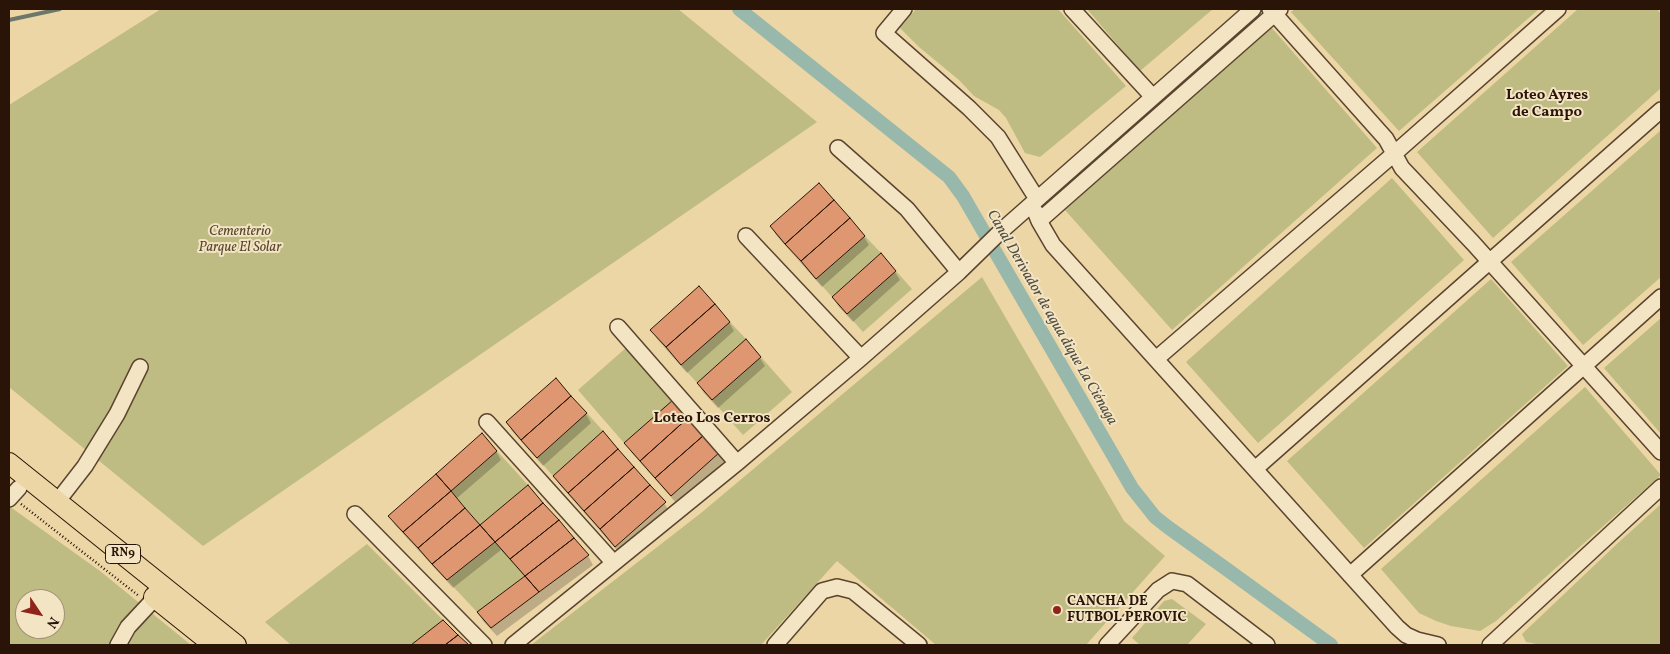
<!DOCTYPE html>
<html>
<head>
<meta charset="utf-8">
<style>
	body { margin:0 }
	#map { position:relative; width:1670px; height:654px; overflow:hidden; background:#ecd6a5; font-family:Vollkorn,serif }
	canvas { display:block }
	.frame { position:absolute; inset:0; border:10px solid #2a1407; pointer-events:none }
	.north { position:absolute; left:15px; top:589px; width:50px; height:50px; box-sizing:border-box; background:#f3e4c4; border:1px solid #a39178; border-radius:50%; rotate:124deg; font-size:14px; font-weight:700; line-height:20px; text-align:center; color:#2a1407 }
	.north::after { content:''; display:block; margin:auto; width:18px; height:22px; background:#8f2418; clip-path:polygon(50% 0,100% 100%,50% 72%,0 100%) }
</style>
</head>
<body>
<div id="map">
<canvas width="1670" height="654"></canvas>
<div class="frame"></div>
<div class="north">N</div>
</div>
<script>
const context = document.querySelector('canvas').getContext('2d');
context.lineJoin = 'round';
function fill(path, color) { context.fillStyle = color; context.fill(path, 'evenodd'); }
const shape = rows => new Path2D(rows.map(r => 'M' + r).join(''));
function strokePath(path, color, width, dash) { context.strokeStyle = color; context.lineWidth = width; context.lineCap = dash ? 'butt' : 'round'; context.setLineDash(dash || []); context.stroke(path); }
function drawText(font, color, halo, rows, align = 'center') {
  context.font = font + ' Vollkorn,serif'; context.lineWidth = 4; context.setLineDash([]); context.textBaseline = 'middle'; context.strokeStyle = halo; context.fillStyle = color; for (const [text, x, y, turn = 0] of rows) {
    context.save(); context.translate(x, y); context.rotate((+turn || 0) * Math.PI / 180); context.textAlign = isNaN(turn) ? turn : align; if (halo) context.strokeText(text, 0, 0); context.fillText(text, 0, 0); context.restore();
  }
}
fill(shape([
	[161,9,678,9,817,122,203,546,9,387,9,105],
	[916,9,1058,9,1126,86,1040,157,1025,153,1006,118,999,110,974,96,959,80,919,47,900,28],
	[1087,9,1213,9,1140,71],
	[1295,9,1539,9,1399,131,1291,12],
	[1578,9,1657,9,1661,14,1661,88,1493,238,1417,152],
	[1271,27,1377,148,1172,330,1065,210],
	[1661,130,1661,277,1583,345,1511,262],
	[1392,178,1464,260,1258,443,1186,362],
	[865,236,881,253,832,297,816,279],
	[896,271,912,289,863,332,847,314],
	[982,277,1124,521,1165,556,1086,645,936,645,837,561,761,645,531,645,701,513],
	[1491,279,1568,366,1364,548,1287,461],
	[1661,318,1661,434,1604,368],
	[730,322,746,339,697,383,681,365],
	[627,347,673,400,624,443,578,390],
	[761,357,792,392,743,435,712,400],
	[1585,387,1661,475,1496,621,1480,631,1451,626,1436,621,1419,613,1381,569],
	[587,413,603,431,553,476,537,458],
	[497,451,528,485,480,525,451,491],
	[1661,504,1661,645,1542,645,1526,642,1522,634,1619,542],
	[9,506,100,571,191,645,9,645],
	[25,599,55,599,55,629,25,629],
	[495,542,525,576,477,612,447,580],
	[367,544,443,620,411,645,291,645,265,622],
	[1172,599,1206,624,1187,645,1140,645,1132,638,1164,601]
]), '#bebc82');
fill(shape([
	[771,226,864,237,869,245,822,287,776,235],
	[881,255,895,272,900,280,853,322,838,306,833,297],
	[729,322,734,331,687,373,657,339,652,330],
	[746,341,760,358,765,366,718,408,703,392,698,383],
	[556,379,586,414,591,423,543,466,512,431,507,422],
	[626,443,719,453,724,462,677,504,631,452],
	[496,451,501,460,456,499,480,527,528,487,588,556,593,565,497,636,483,621,478,613,525,577,501,550,453,588,395,525,390,517],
	[554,476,664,503,670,512,621,555,559,484],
	[443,621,467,645,413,645]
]), '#0003');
strokePath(shape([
	[9,20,60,9]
]), '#6d766a', 4);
strokePath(shape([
	[739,9,949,177,963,196,1132,488,1155,517,1169,528,1225,568,1331,645]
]), '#99b8ac', 14);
const building = shape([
	[819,183,834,200,785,244,770,226,819,183],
	[834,200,850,218,801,261,785,244,834,200],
	[850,218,865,236,816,279,801,261,850,218],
	[881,253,896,271,847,314,832,297,881,253],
	[699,286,715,304,666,347,650,330,699,286],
	[715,304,730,322,681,365,666,347,715,304],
	[746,339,761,357,712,400,697,383,746,339],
	[556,378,571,396,521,440,506,422,556,378],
	[571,396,587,413,537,458,521,440,571,396],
	[673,400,689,417,640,461,624,443,673,400],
	[689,417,704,435,655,478,640,461,689,417],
	[603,431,618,449,568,493,553,476,603,431],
	[482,433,497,451,451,491,436,474,482,433],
	[704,435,720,452,671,496,655,478,704,435],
	[618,449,634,467,584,511,568,493,618,449],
	[634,467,650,485,600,529,584,511,634,467],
	[436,474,451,491,403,532,388,516,436,474],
	[528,485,543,503,495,542,480,525,528,485],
	[650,485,666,502,615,547,600,529,650,485],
	[451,491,465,508,418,548,403,532,451,491],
	[543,503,559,520,510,559,495,542,543,503],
	[465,508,480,525,432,564,418,548,465,508],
	[559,520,574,538,525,576,510,559,559,520],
	[480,525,495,542,447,580,432,564,480,525],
	[574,538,589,555,539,592,525,576,574,538],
	[525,576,539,592,491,628,477,612,525,576],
	[443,620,458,635,445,645,411,645,443,620],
	[458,635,469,645,445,645,458,635]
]);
fill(building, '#df9771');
strokePath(building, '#2a1407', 1);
const minor = shape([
	[904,9,884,33,969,108,998,137,1037,199],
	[1072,9,1153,97],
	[1270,9,1386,139,1402,168,1473,243,1661,452],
	[838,148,907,209,959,272],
	[1035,211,1039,221,1280,9],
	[1039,221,1053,245,1397,627,1406,635,1417,640,1438,645],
	[746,236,861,358],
	[618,327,737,463],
	[1156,359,1395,153,1558,9],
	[487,422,613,562],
	[1255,469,1661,110],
	[9,499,19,488],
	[57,502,85,466,117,414,140,367],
	[355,514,484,645],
	[1350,575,1661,297],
	[118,645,128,627,155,598],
	[513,645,737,463,861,358,959,272,1000,232,1253,9],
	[775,645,822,591,837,587,853,591,919,645],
	[1107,645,1158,590,1172,581,1187,584,1267,645],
	[1490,645,1661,487]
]);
const major = shape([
	[9,463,236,645],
	[154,597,214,645]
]);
strokePath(minor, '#5a442e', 18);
strokePath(major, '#2a1407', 22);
strokePath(shape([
	[21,504,139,596]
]), '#2a1407', 2.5, [1, 2.5]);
strokePath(minor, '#f3e4c4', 15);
strokePath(major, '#ecd6a5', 20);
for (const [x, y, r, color] of [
	[1057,610,5,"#8f2418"]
]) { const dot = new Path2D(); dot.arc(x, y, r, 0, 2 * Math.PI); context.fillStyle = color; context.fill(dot); strokePath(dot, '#f3e4c4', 2); }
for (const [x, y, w] of [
	[123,554,35]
]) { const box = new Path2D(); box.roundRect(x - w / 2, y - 9.5, w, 19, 4); context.fillStyle = '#f3e4c4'; context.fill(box); strokePath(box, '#2a1407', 1); }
drawText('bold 12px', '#2a1407', null, [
	["RN9",123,554]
]);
drawText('italic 14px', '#56462c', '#f3e4c4', [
	["Cementerio",240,232],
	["Parque El Solar",240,248]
]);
drawText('bold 14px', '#2a1407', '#f3e4c4', [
	["CANCHA DE",1067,602],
	["FUTBOL PEROVIC",1067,618]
], 'left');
drawText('bold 15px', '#2a1407', '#f3e4c4', [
	["Loteo Ayres",1547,96],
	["de Campo",1547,113],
	["Loteo Los Cerros",712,419]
]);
drawText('italic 15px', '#514d41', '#f3e4c4', [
	["Canal Derivador de agua dique La Ciénaga",1051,318,60]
]);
</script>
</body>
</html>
